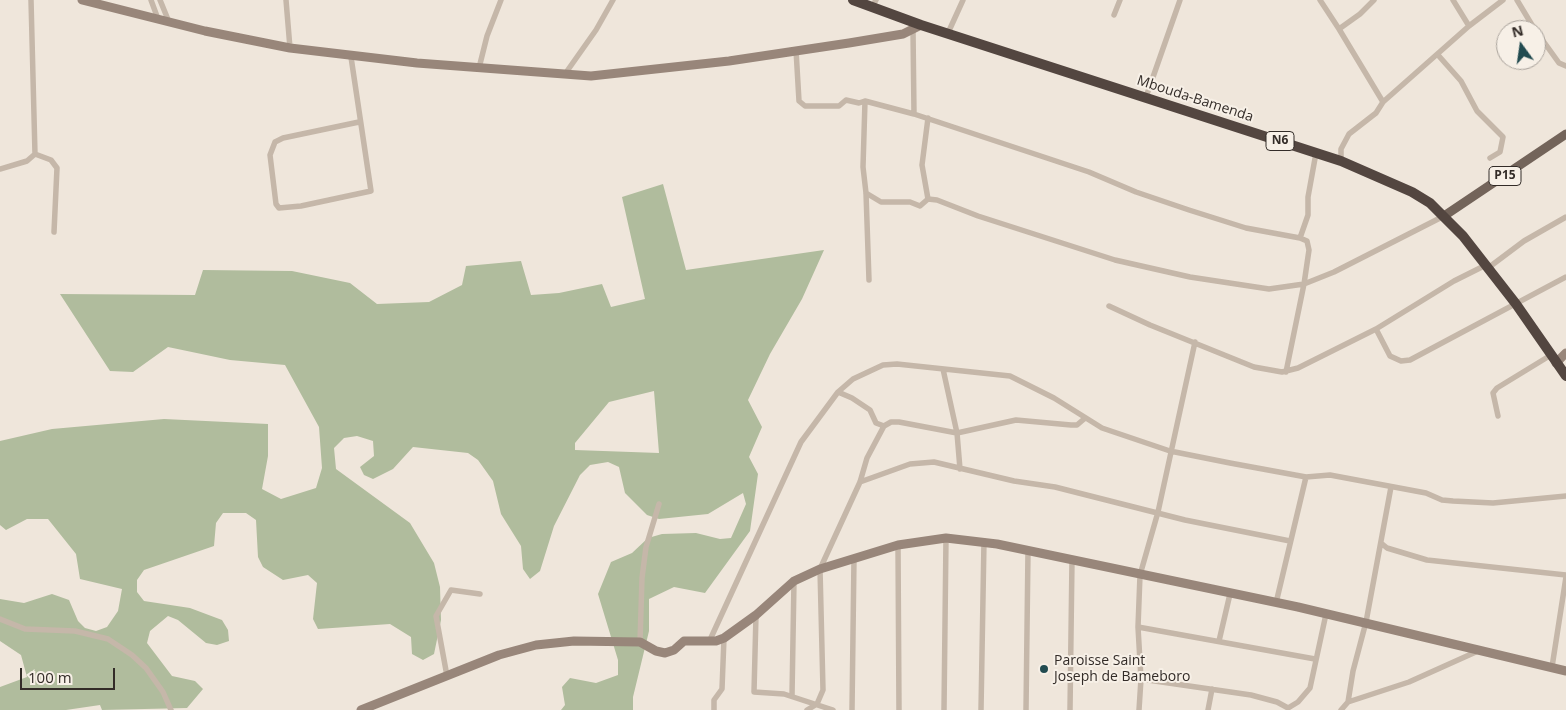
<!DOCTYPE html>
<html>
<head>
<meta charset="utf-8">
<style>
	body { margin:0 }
	#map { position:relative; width:1566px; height:710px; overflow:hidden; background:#efe6db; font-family:"Open Sans",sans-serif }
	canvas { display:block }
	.north { position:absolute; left:1496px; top:20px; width:50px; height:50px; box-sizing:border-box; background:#f7f0e7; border:1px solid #a9a29b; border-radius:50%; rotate:346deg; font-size:14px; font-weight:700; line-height:20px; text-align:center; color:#332c28 }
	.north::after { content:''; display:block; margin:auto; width:18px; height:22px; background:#224b50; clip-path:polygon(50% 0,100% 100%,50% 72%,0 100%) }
	.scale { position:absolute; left:20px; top:668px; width:95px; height:22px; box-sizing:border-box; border:2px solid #332c28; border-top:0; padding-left:6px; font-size:15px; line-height:18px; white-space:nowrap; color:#332c28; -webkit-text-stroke:4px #f7f0e7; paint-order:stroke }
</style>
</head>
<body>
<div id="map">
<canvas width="1566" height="710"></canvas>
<div class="north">N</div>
<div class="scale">100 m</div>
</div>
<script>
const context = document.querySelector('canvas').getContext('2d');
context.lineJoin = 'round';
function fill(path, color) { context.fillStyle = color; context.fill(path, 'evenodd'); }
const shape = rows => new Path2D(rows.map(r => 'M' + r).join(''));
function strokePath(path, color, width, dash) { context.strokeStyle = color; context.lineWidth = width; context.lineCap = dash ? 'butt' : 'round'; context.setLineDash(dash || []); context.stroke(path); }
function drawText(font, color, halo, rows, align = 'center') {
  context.font = font + ' "Open Sans",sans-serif'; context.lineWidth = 4; context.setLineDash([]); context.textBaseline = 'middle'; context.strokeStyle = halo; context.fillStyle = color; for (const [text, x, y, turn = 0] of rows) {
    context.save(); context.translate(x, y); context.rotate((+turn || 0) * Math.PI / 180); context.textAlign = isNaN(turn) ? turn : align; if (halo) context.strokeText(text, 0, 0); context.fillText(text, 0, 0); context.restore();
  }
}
fill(shape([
	[663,184,686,270,824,250,802,299,770,354,748,400,762,427,749,457,758,474,750,531,705,593,674,587,649,599,649,631,633,697,633,710,561,710,565,705,562,687,570,678,596,683,618,675,618,660,598,594,611,562,632,553,648,538,662,534,696,533,720,539,731,538,746,504,743,493,708,514,659,519,647,515,625,493,619,467,608,462,590,465,580,475,554,526,540,571,530,579,523,569,521,546,501,514,493,481,478,460,468,453,413,447,393,469,373,479,364,475,360,467,374,456,373,441,357,436,344,438,334,448,336,469,410,523,434,563,440,587,441,620,434,654,423,660,412,654,411,637,390,624,318,629,313,619,317,583,308,575,283,580,263,567,258,557,256,520,246,513,223,513,216,523,214,546,144,570,137,580,137,592,144,601,190,608,222,620,228,630,229,641,217,645,206,643,178,620,168,616,150,631,147,643,172,676,195,681,203,689,187,708,102,710,100,705,66,710,0,710,0,687,27,677,21,655,0,641,0,599,24,603,52,594,69,600,78,621,85,628,96,631,107,627,118,611,122,589,80,579,76,554,48,519,27,519,6,530,0,525,0,441,52,429,164,419,268,424,268,456,262,489,281,499,316,488,322,468,319,427,285,365,230,360,168,347,133,372,110,371,60,294,195,295,203,270,292,271,350,283,377,304,429,302,462,285,466,266,521,261,531,295,559,293,602,284,611,307,645,299,622,197],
	[654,391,659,453,575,450,575,443,609,402]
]), '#b0bc9d');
strokePath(shape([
	[151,0,158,19],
	[160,0,169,22],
	[286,0,290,48],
	[1320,0,1339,29],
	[1374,0,1360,14,1339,29,1383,102],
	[1453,0,1469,26],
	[1517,0,1535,30],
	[872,7,876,0],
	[1114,15,1120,0],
	[913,30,914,114,1089,172,1136,192,1189,210,1246,228,1300,238,1307,241,1309,250,1304,284,1286,372],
	[1536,31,1559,63,1566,66],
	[948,33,963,0],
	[796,50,799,101,805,106,839,106,846,100,859,103,865,101,914,114],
	[1438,55,1461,81,1477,111,1503,137,1500,152,1490,158],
	[351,57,371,191,301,206,279,208,276,204,270,155,275,142,283,138,359,122],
	[479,68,487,36,501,0],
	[565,74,596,30,613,0],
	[1146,97,1180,0],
	[865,101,863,167,866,193,869,280],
	[928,118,922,165,928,199,937,200,978,216,1115,260,1190,277,1269,289,1304,284,1334,272,1444,216],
	[35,154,51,160,57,168,54,232],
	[1341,161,1341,149,1349,134,1376,113,1383,102,1469,26,1503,0],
	[0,169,27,161,35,154,31,0],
	[866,193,881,202,910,202,920,206,928,199],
	[1300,238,1308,215,1308,197,1316,153],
	[1488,268,1524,241,1566,217],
	[1109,306,1150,325,1254,367,1282,372,1298,368,1376,329,1454,281,1486,265],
	[1376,329,1390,356,1401,361,1410,360,1566,277],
	[943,369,957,433,960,469],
	[838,392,852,398,870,410,876,423,884,426],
	[1498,416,1493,393,1497,388,1551,355],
	[860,482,910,464,934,462,1014,481,1055,487,1185,520,1290,541],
	[1381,543,1387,548,1427,560,1566,575],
	[898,545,899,710],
	[1276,603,1306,477],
	[756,615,754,692,784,694,833,710],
	[0,619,25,629,75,631,108,639,132,655,146,668,163,692,171,710],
	[1138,627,1315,659],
	[1219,641,1230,594],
	[640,642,642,578,646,547,659,504],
	[709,642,801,442,838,392,853,379,883,365,897,364,1010,376,1054,398,1102,428,1170,451,1230,463,1306,477,1330,475,1426,493,1442,500,1453,501,1493,503,1566,496],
	[1552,667,1566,577],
	[447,676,436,616,451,590,480,594],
	[1141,679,1251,695,1277,702,1288,708,1298,702,1310,688,1326,614],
	[792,696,794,581],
	[1348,702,1409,682,1478,651],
	[714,710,714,700,722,689,724,638],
	[807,710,817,704,823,690,820,569,860,482,867,458,884,426,891,422,899,422,957,433,1016,420,1071,425,1077,425,1084,419],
	[852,710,854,558],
	[944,710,946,538],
	[981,710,984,541],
	[1026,710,1028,551],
	[1070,710,1072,560],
	[1139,710,1141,679,1138,627,1140,575,1158,512,1195,342],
	[1208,710,1212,689],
	[1341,710,1348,702,1353,671,1366,622,1391,487]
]), '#c5b7a9', 5.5);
strokePath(shape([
	[82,0,205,31,290,48,417,63,591,76,729,61,849,43,903,34,921,25],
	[1556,363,1566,353],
	[361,710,499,655,536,645,574,641,640,642,656,651,665,653,674,650,684,641,716,641,724,638,756,615,794,581,820,569,898,545,946,538,997,544,1298,607,1566,671]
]), '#98867a', 9);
strokePath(shape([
	[1444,216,1566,134]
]), '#73645a', 9);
strokePath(shape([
	[853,0,921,25,1341,161,1412,192,1430,203,1463,236,1516,304,1566,376]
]), '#534640', 10);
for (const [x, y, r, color] of [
	[1044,669,5,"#224b50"]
]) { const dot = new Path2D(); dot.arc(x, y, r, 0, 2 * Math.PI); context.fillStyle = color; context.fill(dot); strokePath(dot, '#f7f0e7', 2); }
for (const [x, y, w] of [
	[1280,141,28],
	[1505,176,32]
]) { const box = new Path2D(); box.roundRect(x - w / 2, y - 9.5, w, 19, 4); context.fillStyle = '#f7f0e7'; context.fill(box); strokePath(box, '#332c28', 1); }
drawText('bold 12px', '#332c28', null, [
	["N6",1280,141],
	["P15",1505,176]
]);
drawText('14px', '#332c28', '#f7f0e7', [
	["Mbouda-Bamenda",1195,99,18]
]);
drawText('14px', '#332c28', '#f7f0e7', [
	["Paroisse Saint",1054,661],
	["Joseph de Bameboro",1054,677]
], 'left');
</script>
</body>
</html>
